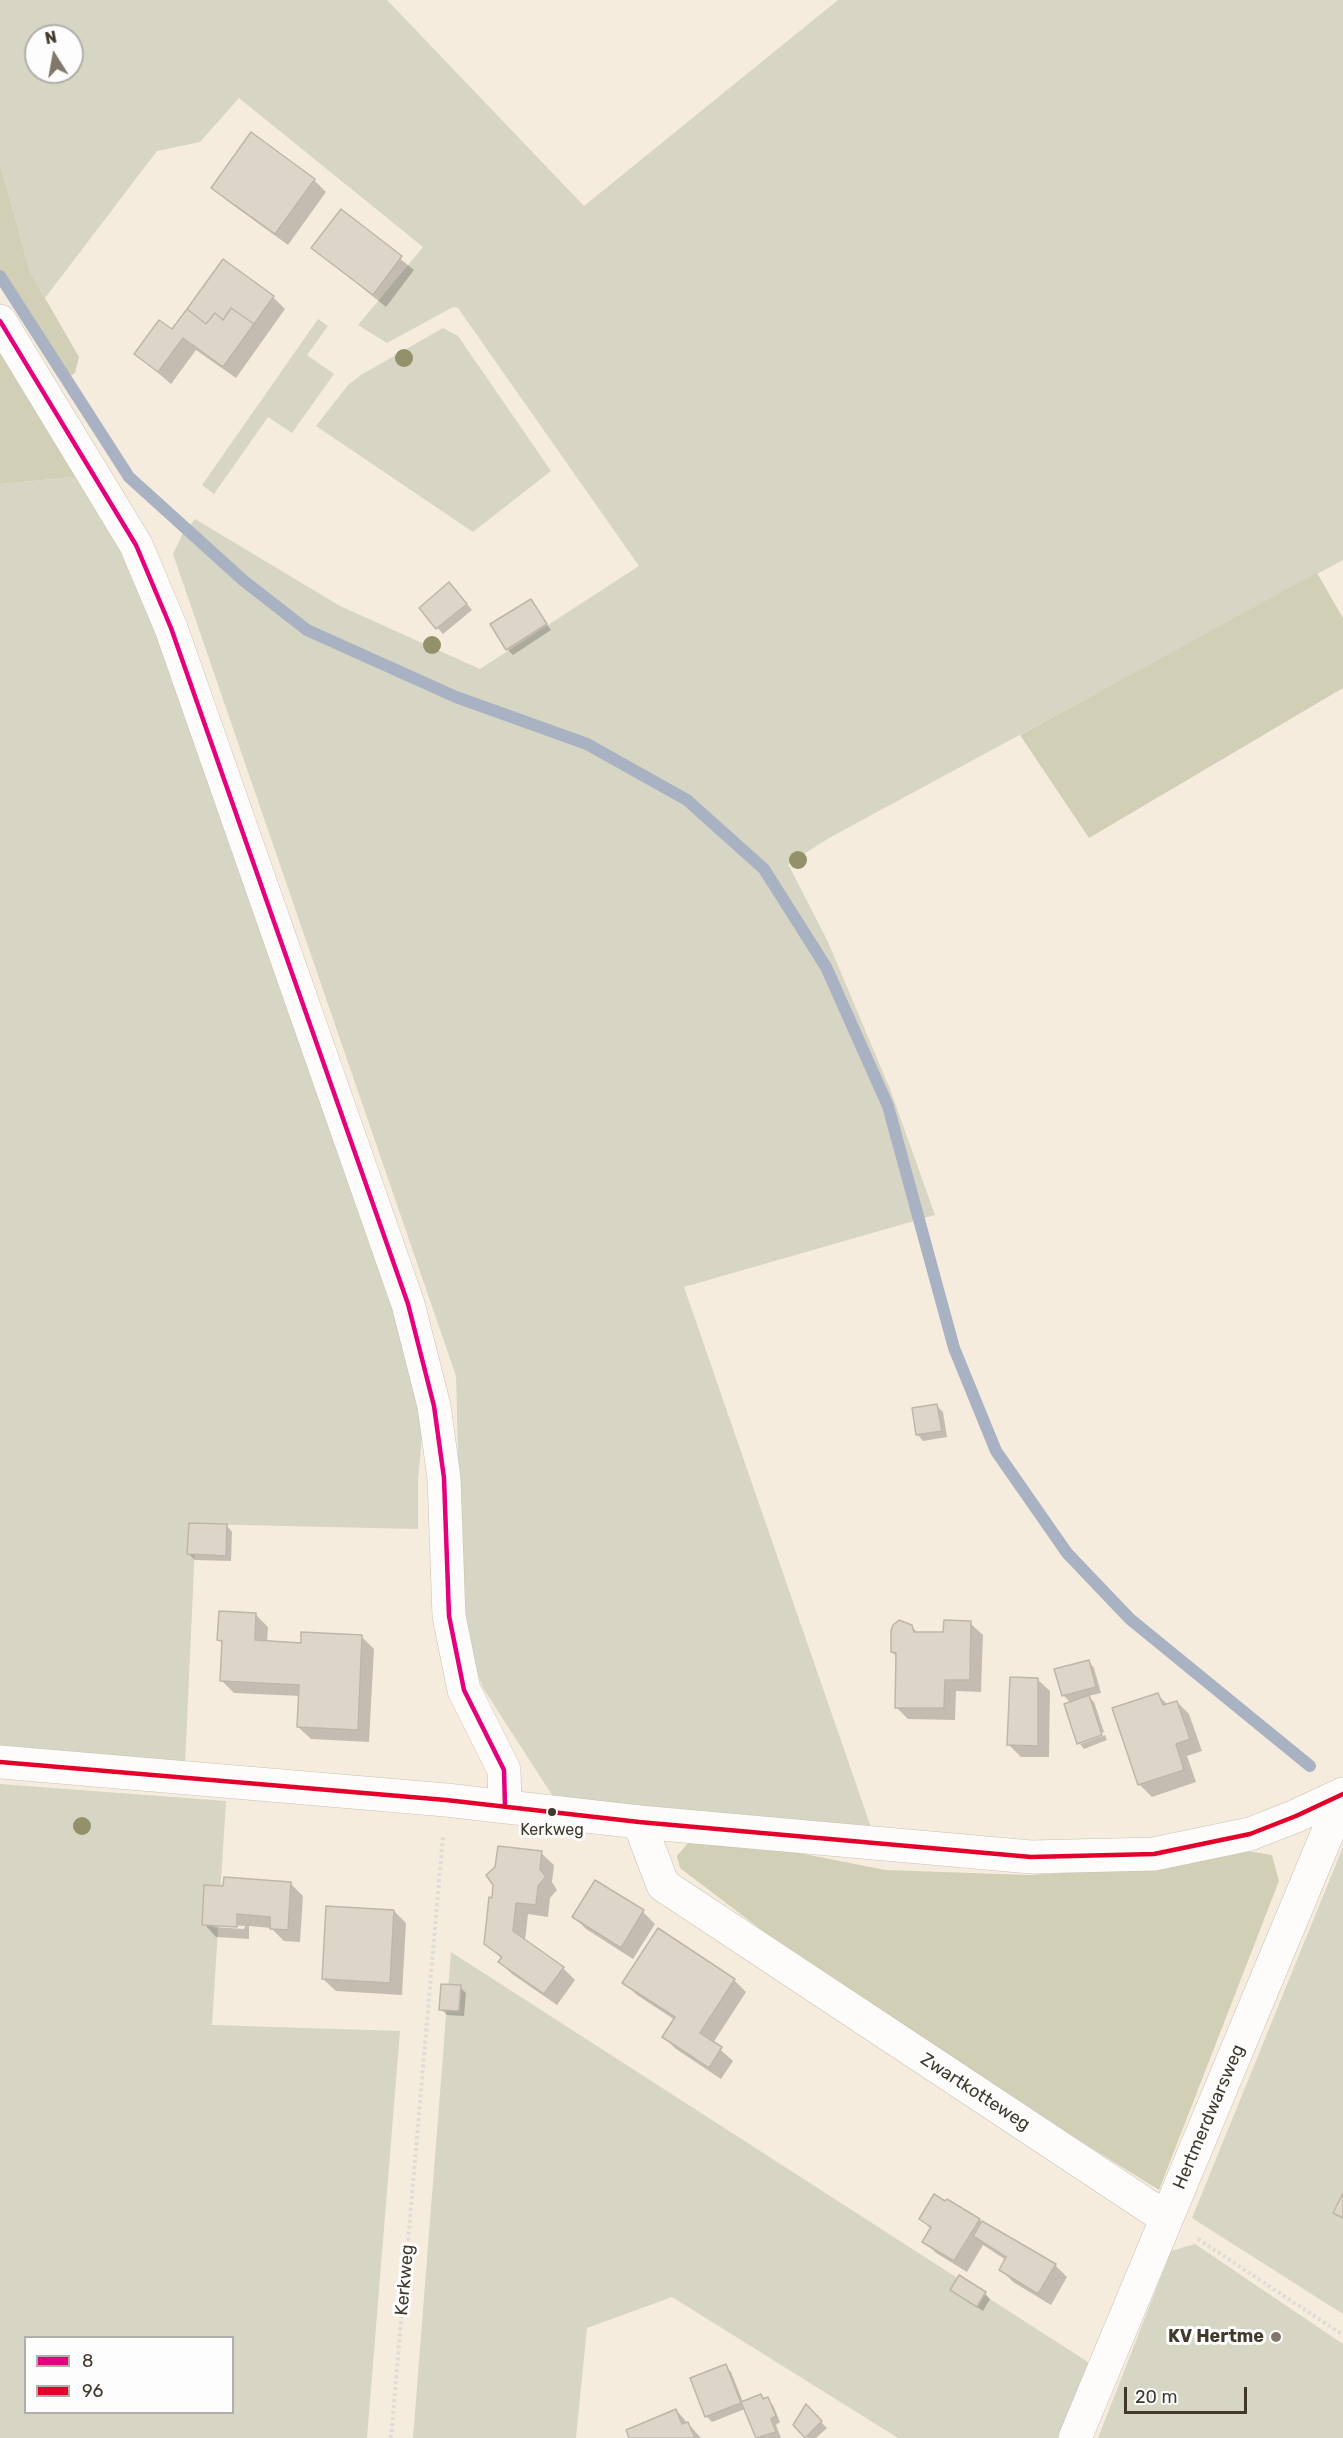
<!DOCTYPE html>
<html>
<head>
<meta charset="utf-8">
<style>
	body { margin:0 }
	#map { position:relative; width:1343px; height:2438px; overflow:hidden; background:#f5ecde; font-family:Rubik,sans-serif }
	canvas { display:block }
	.legend { position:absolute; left:24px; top:2336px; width:210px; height:78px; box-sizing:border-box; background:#fdfdfd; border:2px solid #b2afaa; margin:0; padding:8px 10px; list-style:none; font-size:18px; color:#42392d }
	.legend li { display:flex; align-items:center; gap:12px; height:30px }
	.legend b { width:30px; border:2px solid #b2afaa }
	.north { position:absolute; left:24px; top:24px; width:60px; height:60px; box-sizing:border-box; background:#fdfdfd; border:2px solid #b2afaa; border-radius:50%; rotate:349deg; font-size:16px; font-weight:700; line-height:24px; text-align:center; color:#42392d }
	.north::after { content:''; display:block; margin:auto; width:21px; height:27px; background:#81786b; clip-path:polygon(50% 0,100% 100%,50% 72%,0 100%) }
	.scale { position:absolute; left:1124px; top:2387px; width:123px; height:27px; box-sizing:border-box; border:3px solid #42392d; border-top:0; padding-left:8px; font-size:18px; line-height:21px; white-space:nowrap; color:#42392d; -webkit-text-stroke:4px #fdfdfd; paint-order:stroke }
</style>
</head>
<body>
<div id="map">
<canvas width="1343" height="2438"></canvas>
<ul class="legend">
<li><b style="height:8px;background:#e5007d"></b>8</li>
<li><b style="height:8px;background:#e4002b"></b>96</li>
</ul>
<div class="north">N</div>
<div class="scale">20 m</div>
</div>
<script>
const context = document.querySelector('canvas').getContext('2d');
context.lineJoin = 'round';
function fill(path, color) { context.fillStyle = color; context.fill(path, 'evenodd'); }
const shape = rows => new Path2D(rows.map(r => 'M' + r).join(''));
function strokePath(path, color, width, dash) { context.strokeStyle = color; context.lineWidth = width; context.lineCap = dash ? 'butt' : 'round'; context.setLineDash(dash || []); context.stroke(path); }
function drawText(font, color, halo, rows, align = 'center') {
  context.font = font + ' Rubik,sans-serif'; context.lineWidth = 6; context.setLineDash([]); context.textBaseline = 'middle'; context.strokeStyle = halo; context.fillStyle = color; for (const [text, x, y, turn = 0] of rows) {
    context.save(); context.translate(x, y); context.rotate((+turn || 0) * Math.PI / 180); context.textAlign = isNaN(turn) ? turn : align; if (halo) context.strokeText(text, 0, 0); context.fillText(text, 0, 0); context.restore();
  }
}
fill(shape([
	[0,0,387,0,584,206,838,0,1343,0,1343,560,829,838,788,864,828,942,890,1089,935,1215,684,1287,873,1833,628,1806,552,1795,483,1688,457,1622,454,1548,458,1452,456,1376,173,554,183,533,195,519,340,606,480,669,639,566,458,308,453,307,387,343,358,325,423,247,239,98,200,142,157,151,45,298,30,272,0,164],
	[36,36,72,36,72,72,36,72],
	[318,319,328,326,307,355,334,374,292,433,268,417,214,494,202,485],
	[443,328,458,336,551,471,473,532,316,426,348,385,361,375],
	[85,476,150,593,425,1402,418,1480,418,1529,196,1524,185,1765,0,1748,0,484],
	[0,1784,226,1801,212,2025,400,2031,367,2438,0,2438],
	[26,2338,232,2338,232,2412,26,2412],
	[1343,1847,1343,2314,1192,2218],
	[451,1952,1091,2364,1059,2438,898,2438,672,2297,587,2328,576,2438,413,2438],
	[1195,2244,1343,2344,1343,2438,1098,2438,1171,2251]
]), '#d7d5c3');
fill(shape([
	[0,164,30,272,79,357,75,373,66,379,0,276],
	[0,336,85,476,0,484],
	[1317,573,1343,618,1343,688,1089,838,1020,735],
	[700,1840,789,1851,885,1870,1028,1875,1163,1867,1247,1851,1272,1855,1279,1881,1159,2190,855,2001,680,1868,677,1856,688,1843]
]), '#d1cfb6');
fill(shape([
	[314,180,326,192,288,245,226,200,213,188],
	[341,211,414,270,386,307,313,248],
	[273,297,285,309,236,378,196,350,171,384,136,354,172,331],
	[455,590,472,610,443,634,421,609],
	[530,600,551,630,513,655,507,649],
	[937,1406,943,1412,947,1437,923,1441,918,1435,914,1409],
	[227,1526,232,1532,231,1561,195,1560,189,1554],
	[256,1615,268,1627,267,1642,302,1644,362,1637,374,1649,369,1742,311,1739,298,1727,300,1696,234,1693,222,1681,223,1644,219,1639],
	[970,1623,983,1635,981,1692,956,1691,955,1720,908,1719,896,1707,897,1657,892,1652,911,1626,918,1633,945,1634],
	[1089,1662,1094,1668,1101,1693,1088,1696,1094,1702,1104,1732,1080,1741,1080,1744,1071,1703,1063,1695],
	[1037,1679,1050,1691,1049,1757,1021,1757,1009,1745],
	[1158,1695,1168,1705,1177,1702,1189,1714,1202,1751,1187,1756,1196,1782,1152,1797,1139,1784],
	[1105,1735,1107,1740,1084,1749,1080,1744],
	[541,1853,554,1865,552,1882,557,1890,550,1898,548,1917,528,1914,525,1941,563,1968,575,1980,557,2005,512,1974,500,1962,502,1959,486,1944,493,1900],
	[290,1883,303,1896,300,1942,284,1941,271,1928,249,1926,249,1939,216,1937,204,1924,225,1888],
	[214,1924,245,1926,244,1929,214,1927],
	[394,1911,406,1923,402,1995,336,1991,323,1979],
	[643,1912,655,1924,633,1959,586,1929,574,1917],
	[734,1980,746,1992,713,2043,733,2061,721,2079,676,2049,664,2037,675,2020,637,1995,624,1982],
	[460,1987,466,1993,464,2016,447,2015,441,2009],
	[921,2219,979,2220,1055,2265,1067,2277,1051,2305,1013,2282,1001,2269,1006,2260,983,2245,967,2272,936,2253,924,2241,931,2229],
	[952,2290,985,2293,990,2299,983,2311],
	[725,2366,731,2372,743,2402,761,2395,773,2405,780,2422,776,2425,781,2438,757,2438,745,2409,712,2422,706,2416],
	[806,2407,827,2428,816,2438,808,2438,794,2425],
	[676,2410,701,2438,631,2438]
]), '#0003');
strokePath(shape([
	[0,276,129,477,244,581,307,630,456,697,587,744,687,800,764,869,826,967,888,1106,954,1348,996,1451,1067,1553,1130,1619,1310,1766]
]), '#a9b2c3', 12);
const building = shape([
	[251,132,315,179,275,234,211,188,251,132],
	[341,209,402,256,373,295,311,248,341,209],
	[223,259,274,296,254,324,231,308,223,320,215,313,206,324,187,309,223,259],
	[231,308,254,324,223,367,183,338,158,372,134,354,159,320,172,329,187,309,206,324,215,313,223,320,231,308],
	[449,582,467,604,436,629,419,608,449,582],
	[531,599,547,624,506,650,490,624,531,599],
	[937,1404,942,1431,916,1435,912,1408,937,1404],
	[189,1523,227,1524,226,1556,187,1554,189,1523],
	[219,1611,256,1613,255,1640,301,1643,301,1632,362,1635,358,1730,297,1727,299,1685,220,1681,222,1641,217,1640,219,1611],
	[899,1620,912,1625,914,1632,943,1632,944,1620,971,1621,970,1680,945,1680,944,1708,895,1708,896,1653,891,1652,891,1631,893,1625,899,1620],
	[1089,1660,1096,1687,1062,1696,1054,1669,1089,1660],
	[1010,1677,1038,1678,1038,1746,1007,1745,1010,1677],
	[1158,1693,1163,1705,1177,1701,1190,1739,1176,1744,1184,1770,1138,1785,1112,1708,1158,1693],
	[1089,1695,1102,1735,1077,1744,1064,1704,1089,1695],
	[498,1846,542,1851,540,1869,546,1877,538,1886,536,1905,516,1903,513,1931,564,1967,544,1994,498,1962,502,1957,484,1944,489,1897,492,1898,493,1885,486,1875,495,1867,498,1846],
	[224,1877,291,1882,288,1930,270,1929,270,1917,237,1914,237,1927,202,1925,204,1885,223,1886,224,1877],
	[595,1880,644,1910,621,1948,572,1917,595,1880],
	[326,1906,394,1910,390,1983,322,1979,326,1906],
	[658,1928,735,1979,700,2033,722,2047,709,2068,662,2037,675,2017,622,1983,658,1928],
	[441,1984,461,1985,459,2011,439,2010,441,1984],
	[1343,2193,1343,2218,1333,2213,1343,2193],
	[934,2194,945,2201,947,2199,980,2219,954,2261,922,2242,931,2227,919,2219,934,2194],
	[982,2221,1056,2264,1038,2294,999,2270,1006,2257,973,2236,982,2221],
	[959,2275,986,2292,977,2307,950,2290,959,2275],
	[726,2364,741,2403,705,2417,690,2378,726,2364],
	[761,2394,763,2399,768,2397,776,2416,771,2419,776,2432,756,2438,741,2402,761,2394],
	[806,2404,822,2421,805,2438,793,2425,806,2404],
	[676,2409,682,2424,688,2422,695,2438,629,2438,626,2430,676,2409]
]);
fill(building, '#ded5c9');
strokePath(building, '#beb6aa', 1.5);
const street = shape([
	[0,321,136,545,171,628,408,1304,434,1406,444,1478,449,1616,464,1690,504,1770,505,1806],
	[639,1822,663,1885,1166,2218]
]);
const secondary = shape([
	[0,1762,446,1800,639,1822,1031,1857,1154,1854,1250,1834,1296,1816,1343,1794],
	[1075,2438,1343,1796]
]);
strokePath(street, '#c8c1b5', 34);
strokePath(secondary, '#c8c1b5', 34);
strokePath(shape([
	[1198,2239,1343,2335],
	[391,2438,443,1836]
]), '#dfdcd7', 4, [3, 3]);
strokePath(street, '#fefcfa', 33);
strokePath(secondary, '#fefcfa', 33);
strokePath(shape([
	[0,321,136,545,171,628,408,1304,434,1406,444,1478,449,1616,464,1690,504,1770,505,1806]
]), '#e5007d', 4.5);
strokePath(shape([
	[0,1762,446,1800,639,1822,1031,1857,1154,1854,1250,1834,1296,1816,1343,1794]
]), '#e4002b', 4.5);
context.fillStyle = '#939169';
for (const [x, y] of [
	[404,358],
	[432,645],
	[798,860],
	[82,1826]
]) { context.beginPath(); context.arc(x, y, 9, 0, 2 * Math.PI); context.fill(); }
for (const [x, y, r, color] of [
	[552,1812,5,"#42392d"],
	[1276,2337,6,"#81786b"]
]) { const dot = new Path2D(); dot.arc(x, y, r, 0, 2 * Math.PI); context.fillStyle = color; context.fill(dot); strokePath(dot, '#fdfdfd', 2); }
drawText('16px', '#42392d', '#fdfdfd', [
	["Kerkweg",552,1830]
]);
drawText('18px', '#42392d', '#fdfdfd', [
	["Zwartkotteweg",975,2092,33],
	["Hertmerdwarsweg",1209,2117,-67],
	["Kerkweg",405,2280,-85]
]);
drawText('bold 18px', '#42392d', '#fdfdfd', [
	["KV Hertme",1264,2337]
], 'right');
</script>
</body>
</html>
